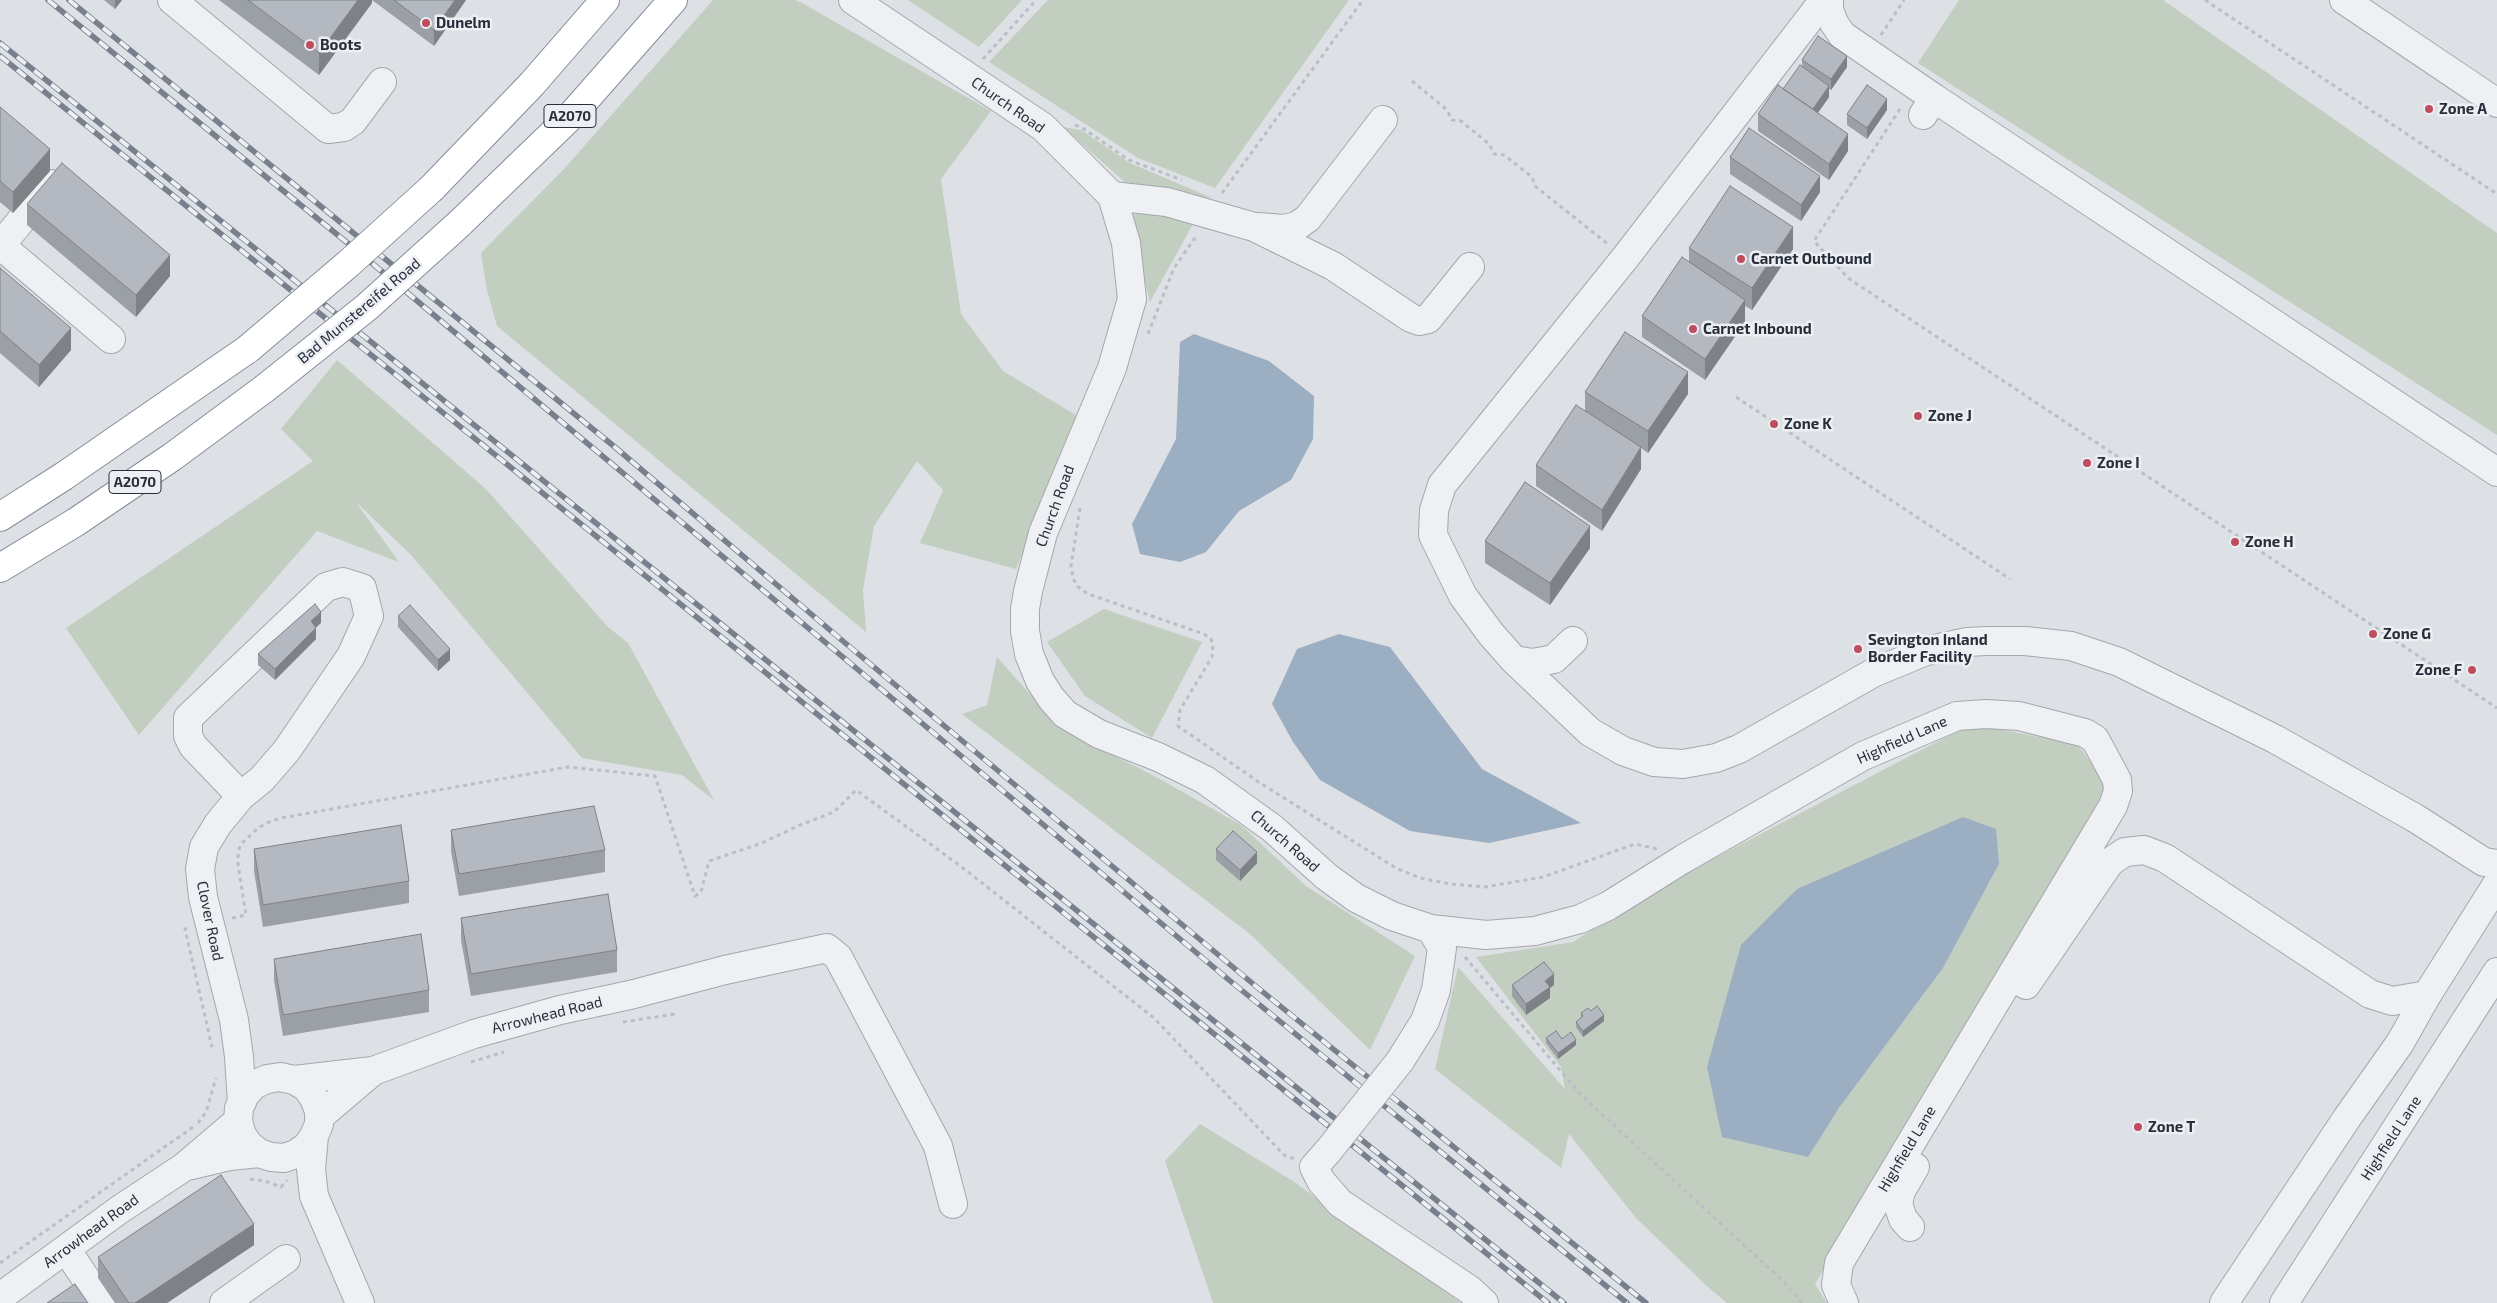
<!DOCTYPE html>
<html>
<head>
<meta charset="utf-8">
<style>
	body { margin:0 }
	canvas { display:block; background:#dde0e5 }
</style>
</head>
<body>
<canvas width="2497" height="1303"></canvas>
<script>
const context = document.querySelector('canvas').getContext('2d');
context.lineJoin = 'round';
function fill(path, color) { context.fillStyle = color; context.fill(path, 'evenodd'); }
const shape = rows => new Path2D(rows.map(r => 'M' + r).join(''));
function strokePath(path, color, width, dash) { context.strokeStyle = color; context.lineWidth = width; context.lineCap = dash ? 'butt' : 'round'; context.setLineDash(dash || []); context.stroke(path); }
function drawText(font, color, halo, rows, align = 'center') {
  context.font = font + ' "Exo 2",sans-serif'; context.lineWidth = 5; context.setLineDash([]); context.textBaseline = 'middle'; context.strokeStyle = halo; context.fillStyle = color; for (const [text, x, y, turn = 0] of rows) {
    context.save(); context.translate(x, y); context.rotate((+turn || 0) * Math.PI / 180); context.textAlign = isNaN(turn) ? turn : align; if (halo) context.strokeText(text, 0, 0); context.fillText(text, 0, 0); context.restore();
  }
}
fill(shape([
	[713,0,795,0,802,3,991,111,941,179,961,314,1003,371,1079,417,1016,569,920,543,943,490,917,461,874,526,863,590,866,632,497,326,487,290,481,253,563,170],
	[908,0,1022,0,979,47],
	[1048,0,1349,0,1215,188,1138,158,989,62],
	[1959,0,2163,0,2497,233,2497,435,1918,63],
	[1063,127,1081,130,1130,163,1212,198,1128,185],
	[1150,213,1194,222,1150,302,1128,215],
	[337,360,486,489,608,627,628,643,714,800,682,775,582,758,412,556,355,501,399,562,317,531,139,735,66,628,313,461,281,429],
	[1104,609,1202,642,1152,738,1085,696,1047,642],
	[997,657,1059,727,1158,778,1241,825,1306,886,1415,956,1370,1050,1250,934,962,714,987,705],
	[1971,724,2077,744,2108,785,1815,1284,1827,1303,1727,1303,1709,1288,1636,1218,1569,1134,1561,1168,1435,1069,1458,967,1565,1089,1561,1067,1476,957,1573,942,1644,895],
	[1963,817,1999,864,1943,968,1839,1108,1808,1156],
	[1200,1124,1293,1181,1461,1303,1213,1303,1165,1161]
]), '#c2cebf');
fill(shape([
	[1194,334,1269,361,1314,396,1313,439,1291,480,1239,511,1206,552,1180,562,1140,554,1132,524,1176,439,1180,342],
	[1339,634,1390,647,1482,769,1581,823,1489,843,1410,831,1320,780,1293,742,1272,704,1297,649],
	[1963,817,1996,829,1999,864,1943,968,1839,1108,1808,1157,1722,1137,1707,1067,1741,945,1797,889]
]), '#9baec2');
const minor = shape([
	[172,0,328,129,344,127,353,121,382,82],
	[853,0,1043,127,1112,196,1126,243,1132,299,1112,368,1043,533,1028,591,1025,609,1025,631,1029,654,1040,681,1051,698,1065,714,1099,734,1158,757,1205,780,1272,828,1327,877,1356,898,1392,916,1431,929,1486,935,1535,931,1580,919,1608,906,1683,859,1863,756,1957,716,1986,714,2019,716,2085,733,2095,739,2117,780,2118,791,2113,806,1839,1263,1836,1285,1844,1303],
	[1824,0,1625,258,1442,485,1434,510,1433,535,1463,596,1491,634,1514,660,1590,732,1623,751,1654,762,1683,764,1716,758,1739,749,1873,673,1926,651,1967,642,1987,641,2025,641,2071,646,2119,662,2275,739,2415,818,2484,862,2497,864],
	[1829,0,1829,10,1834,23,1842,35,1934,98],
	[2344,0,2497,103],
	[1923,115,1934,98,2497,472],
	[1112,196,1167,202,1254,227,1333,266,1411,318,1419,321,1428,319,1470,267],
	[1258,227,1284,229,1297,226,1308,218,1383,120],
	[0,245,111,339],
	[0,246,51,184],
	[1514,660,1533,663,1554,659,1573,641],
	[241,796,193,746,188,736,188,718,326,587,343,582,362,588,369,616,351,656,287,750,262,779,241,796,218,824,204,847,200,869,203,897,234,1020,239,1057,242,1102],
	[2026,985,2110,862,2125,852,2144,850,2165,858,2370,994,2392,1001,2427,995],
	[1400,1061,1425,1021,1436,990,1442,948,1431,929],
	[294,1080,373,1071,474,1034,560,1010,630,995,725,970,827,948,838,957,938,1146,953,1204],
	[319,1117,372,1072],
	[314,1136,311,1169,314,1196,360,1303],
	[1329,1150,1314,1167,1321,1181,1340,1203,1470,1290,1484,1303],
	[184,1167,230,1156,259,1153,271,1157,284,1158,296,1154,307,1146,314,1136,319,1124,319,1111,314,1098,306,1087,294,1080,280,1077,267,1079,254,1085,245,1095,239,1108,238,1121,242,1135,249,1145,259,1153],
	[1910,1227,1903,1219,1898,1204,1901,1191,1915,1167],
	[66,1249,102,1303],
	[0,1297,119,1210,184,1167,238,1121],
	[224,1303,286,1259],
	[2224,1303,2347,1118,2400,1043,2427,995,2497,884],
	[2284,1303,2497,972]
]);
const highway = shape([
	[432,188,532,84,605,0],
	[459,224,570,117,673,0],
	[0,517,64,476,248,349],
	[0,568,76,522,172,457,264,389]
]);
strokePath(minor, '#a3a7ae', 30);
strokePath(highway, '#868e9a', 30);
strokePath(shape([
	[2205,0,2497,194],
	[1881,35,1904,0],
	[983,59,1036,0],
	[1412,81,1447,110,1452,120,1461,121,1489,144,1494,154,1504,155,1532,177,1535,186,1609,245],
	[1900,109,1814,241,1848,278,2497,708],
	[1075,125,1081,127,1129,160,1182,180],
	[1222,193,1363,0],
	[1148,334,1174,268,1197,235],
	[1736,397,2010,579],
	[1080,508,1071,566,1073,578,1077,586,1088,594,1204,634,1211,639,1213,645,1212,657,1180,710,1178,726,1260,783,1396,868,1420,878,1450,884,1485,887,1543,877,1635,844,1657,849],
	[232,918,246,915,238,864,238,852,241,844,258,828,269,822,281,818,568,767,655,776,695,896,701,892,709,861,762,843,800,825,834,812,856,790,963,868,1154,1018,1284,1155,1295,1159],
	[187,928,185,929,212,1047],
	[1465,957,1580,1094,1784,1282,1802,1303],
	[623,1022,675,1014],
	[471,1062,504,1052],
	[198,1123,206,1112,216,1078],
	[250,1179,265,1181,281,1187,287,1180],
	[0,1263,193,1127]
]), '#bbbec4', 3, [4, 4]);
strokePath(minor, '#eff0f4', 28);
strokePath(highway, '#fff', 28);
const rail = shape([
	[48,0,355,249,1229,980,1627,1303],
	[69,0,616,448,844,642,1258,988,1646,1303],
	[0,43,1564,1303],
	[0,56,1548,1303]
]);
strokePath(rail, '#78808d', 5.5);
strokePath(rail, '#eceff3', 4, [11]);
const minorBridge = shape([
	[1329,1150,1400,1061]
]);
const highwayBridge = shape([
	[248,349,348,264,432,188],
	[264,389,367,307,459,224]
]);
strokePath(minorBridge, '#a3a7ae', 30, []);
strokePath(highwayBridge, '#868e9a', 30, []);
strokePath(minorBridge, '#eff0f4', 28);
strokePath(highwayBridge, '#fff', 28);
fill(shape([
	[104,0,122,0,115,9],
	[219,0,466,0,434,46,372,0,372,3,319,75],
	[1802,60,1847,67,1831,90,1829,89,1829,97,1818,113,1848,151,1829,180,1758,131,1758,114,1783,89,1802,67],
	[0,107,50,171,13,213,0,202],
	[1887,110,1867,139,1847,125,1847,114],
	[1730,157,1820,192,1801,221,1730,174],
	[27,204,170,276,136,317,27,225],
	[1689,248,1793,249,1752,310,1745,306,1745,322,1705,380,1642,337,1642,316,1689,261],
	[0,268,71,350,39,387,0,353],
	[1585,392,1688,394,1648,453,1641,448,1641,469,1602,531,1536,486,1536,465,1585,411],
	[1485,541,1590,548,1550,605,1485,563],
	[398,616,450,660,438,671,398,627],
	[321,623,316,627,316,639,275,680,258,665,258,654],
	[451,830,605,850,605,872,459,896,451,851],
	[254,849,409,881,409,903,263,927,254,871],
	[1216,849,1257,863,1240,881,1216,860],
	[461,918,617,950,617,972,471,996,461,940],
	[274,959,429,990,429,1012,283,1036,274,980],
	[1512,985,1554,985,1550,988,1550,998,1526,1015,1512,996],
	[1591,1011,1604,1021,1583,1037,1576,1027,1576,1022,1581,1018,1581,1013],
	[1546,1038,1562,1039,1576,1045,1558,1059,1546,1043],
	[254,1245,167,1303,115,1303,98,1278,98,1257]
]), '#9b9fa6');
fill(shape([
	[115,0,122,0,115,9],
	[358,0,372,0,372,3,319,75,319,53],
	[455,0,466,0,434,46,434,30],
	[1847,56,1847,67,1831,90,1831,79],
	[1829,86,1829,97,1812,121,1812,110],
	[1887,99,1887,110,1867,139,1867,128],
	[1848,134,1848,151,1829,180,1829,164],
	[50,149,50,171,13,213,13,192],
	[1820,176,1820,192,1801,221,1801,205],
	[1793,227,1793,249,1752,310,1752,288],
	[170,255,170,276,136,317,136,295],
	[1745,300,1745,322,1705,380,1705,359],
	[71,328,71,350,39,387,39,365],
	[1688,372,1688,394,1648,453,1648,431],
	[1641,447,1641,469,1602,531,1602,510],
	[1590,526,1590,548,1550,605,1550,583],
	[321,612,321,623,311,632,311,621],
	[316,628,316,639,275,680,275,669],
	[450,649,450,660,438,671,438,660],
	[1257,852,1257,863,1240,881,1240,870],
	[1554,974,1554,985,1550,988,1550,998,1526,1015,1526,1004,1545,981],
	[1604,1015,1604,1021,1583,1037,1583,1031],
	[1576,1040,1576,1045,1558,1059,1558,1053],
	[254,1224,254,1245,167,1303,135,1303]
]), '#7e8287');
const building = shape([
	[248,0,358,0,319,53,248,0],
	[394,0,455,0,434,30,394,0],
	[1818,36,1847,56,1831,79,1802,60,1818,36],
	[1800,65,1829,86,1813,109,1783,89,1800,65],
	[1778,85,1848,134,1829,164,1758,114,1778,85],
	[1867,85,1887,99,1867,128,1847,114,1867,85],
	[0,107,50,149,13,192,0,181,0,107],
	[1749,128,1820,176,1801,205,1730,157,1749,128],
	[62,163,170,255,136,295,27,204,62,163],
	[1730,186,1793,227,1752,288,1689,248,1730,186],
	[1682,257,1745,300,1705,359,1642,316,1682,257],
	[0,268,71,328,39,365,0,331,0,268],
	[1625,332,1688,372,1648,431,1585,392,1625,332],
	[1576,405,1641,447,1602,510,1536,465,1576,405],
	[1525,482,1590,526,1550,583,1485,541,1525,482],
	[315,604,321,612,311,621,316,628,275,669,258,654,315,604],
	[410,605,450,649,438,660,398,616,410,605],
	[594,806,605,850,459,874,451,830,594,806],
	[401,825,409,881,263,905,254,849,401,825],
	[1233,831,1257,852,1240,870,1216,849,1233,831],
	[608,894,617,950,471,974,461,918,608,894],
	[421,934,429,990,283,1015,274,959,421,934],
	[1544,962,1554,974,1545,981,1550,987,1526,1004,1512,985,1544,962],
	[1597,1006,1604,1015,1583,1031,1576,1022,1583,1016,1581,1013,1588,1008,1591,1011,1597,1006],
	[1556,1031,1562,1039,1571,1032,1576,1040,1558,1053,1546,1038,1556,1031],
	[221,1175,254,1224,135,1303,129,1303,98,1257,221,1175],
	[75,1284,88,1303,47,1303,75,1284]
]);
fill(building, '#b4b9c1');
strokePath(building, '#7e8287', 1);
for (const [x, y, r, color] of [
	[426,23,5,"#bf4d5e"],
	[310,45,5,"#bf4d5e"],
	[2429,109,5,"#bf4d5e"],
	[1741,259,5,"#bf4d5e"],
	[1693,329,5,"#bf4d5e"],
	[1918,416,5,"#bf4d5e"],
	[1774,424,5,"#bf4d5e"],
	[2087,463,5,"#bf4d5e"],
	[2235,542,5,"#bf4d5e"],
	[2373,634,5,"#bf4d5e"],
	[1858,649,5,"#bf4d5e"],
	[2472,670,5,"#bf4d5e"],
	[2138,1127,5,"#bf4d5e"]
]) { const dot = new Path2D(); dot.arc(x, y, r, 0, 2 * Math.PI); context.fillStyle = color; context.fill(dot); strokePath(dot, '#eceff3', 2); }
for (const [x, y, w] of [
	[570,116,52],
	[135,482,52]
]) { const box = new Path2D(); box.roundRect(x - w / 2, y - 11.5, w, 23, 4); context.fillStyle = '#eceff3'; context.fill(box); strokePath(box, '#282e3a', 1); }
drawText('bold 14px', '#282e3a', null, [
	["A2070",570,116],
	["A2070",135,482]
]);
drawText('bold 15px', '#282e3a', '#eceff3', [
	["Dunelm",436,23],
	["Boots",320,45],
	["Zone A",2439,109],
	["Carnet Outbound",1751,259],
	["Carnet Inbound",1703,329],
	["Zone J",1928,416],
	["Zone K",1784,424],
	["Zone I",2097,463],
	["Zone H",2245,542],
	["Zone G",2383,634],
	["Sevington Inland",1868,640],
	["Border Facility",1868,657],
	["Zone F",2462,670,"right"],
	["Zone T",2148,1127]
], 'left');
drawText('15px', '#282e3a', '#eceff3', [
	["Church Road",1008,105,35],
	["Bad Munstereifel Road",359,311,-40],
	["Church Road",1055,506,-70],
	["Highfield Lane",1902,740,-24],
	["Church Road",1285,841,41],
	["Clover Road",210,921,78],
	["Arrowhead Road",547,1015,-14],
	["Highfield Lane",2391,1138,-57],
	["Highfield Lane",1907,1149,-59],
	["Arrowhead Road",91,1231,-36]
]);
</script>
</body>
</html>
